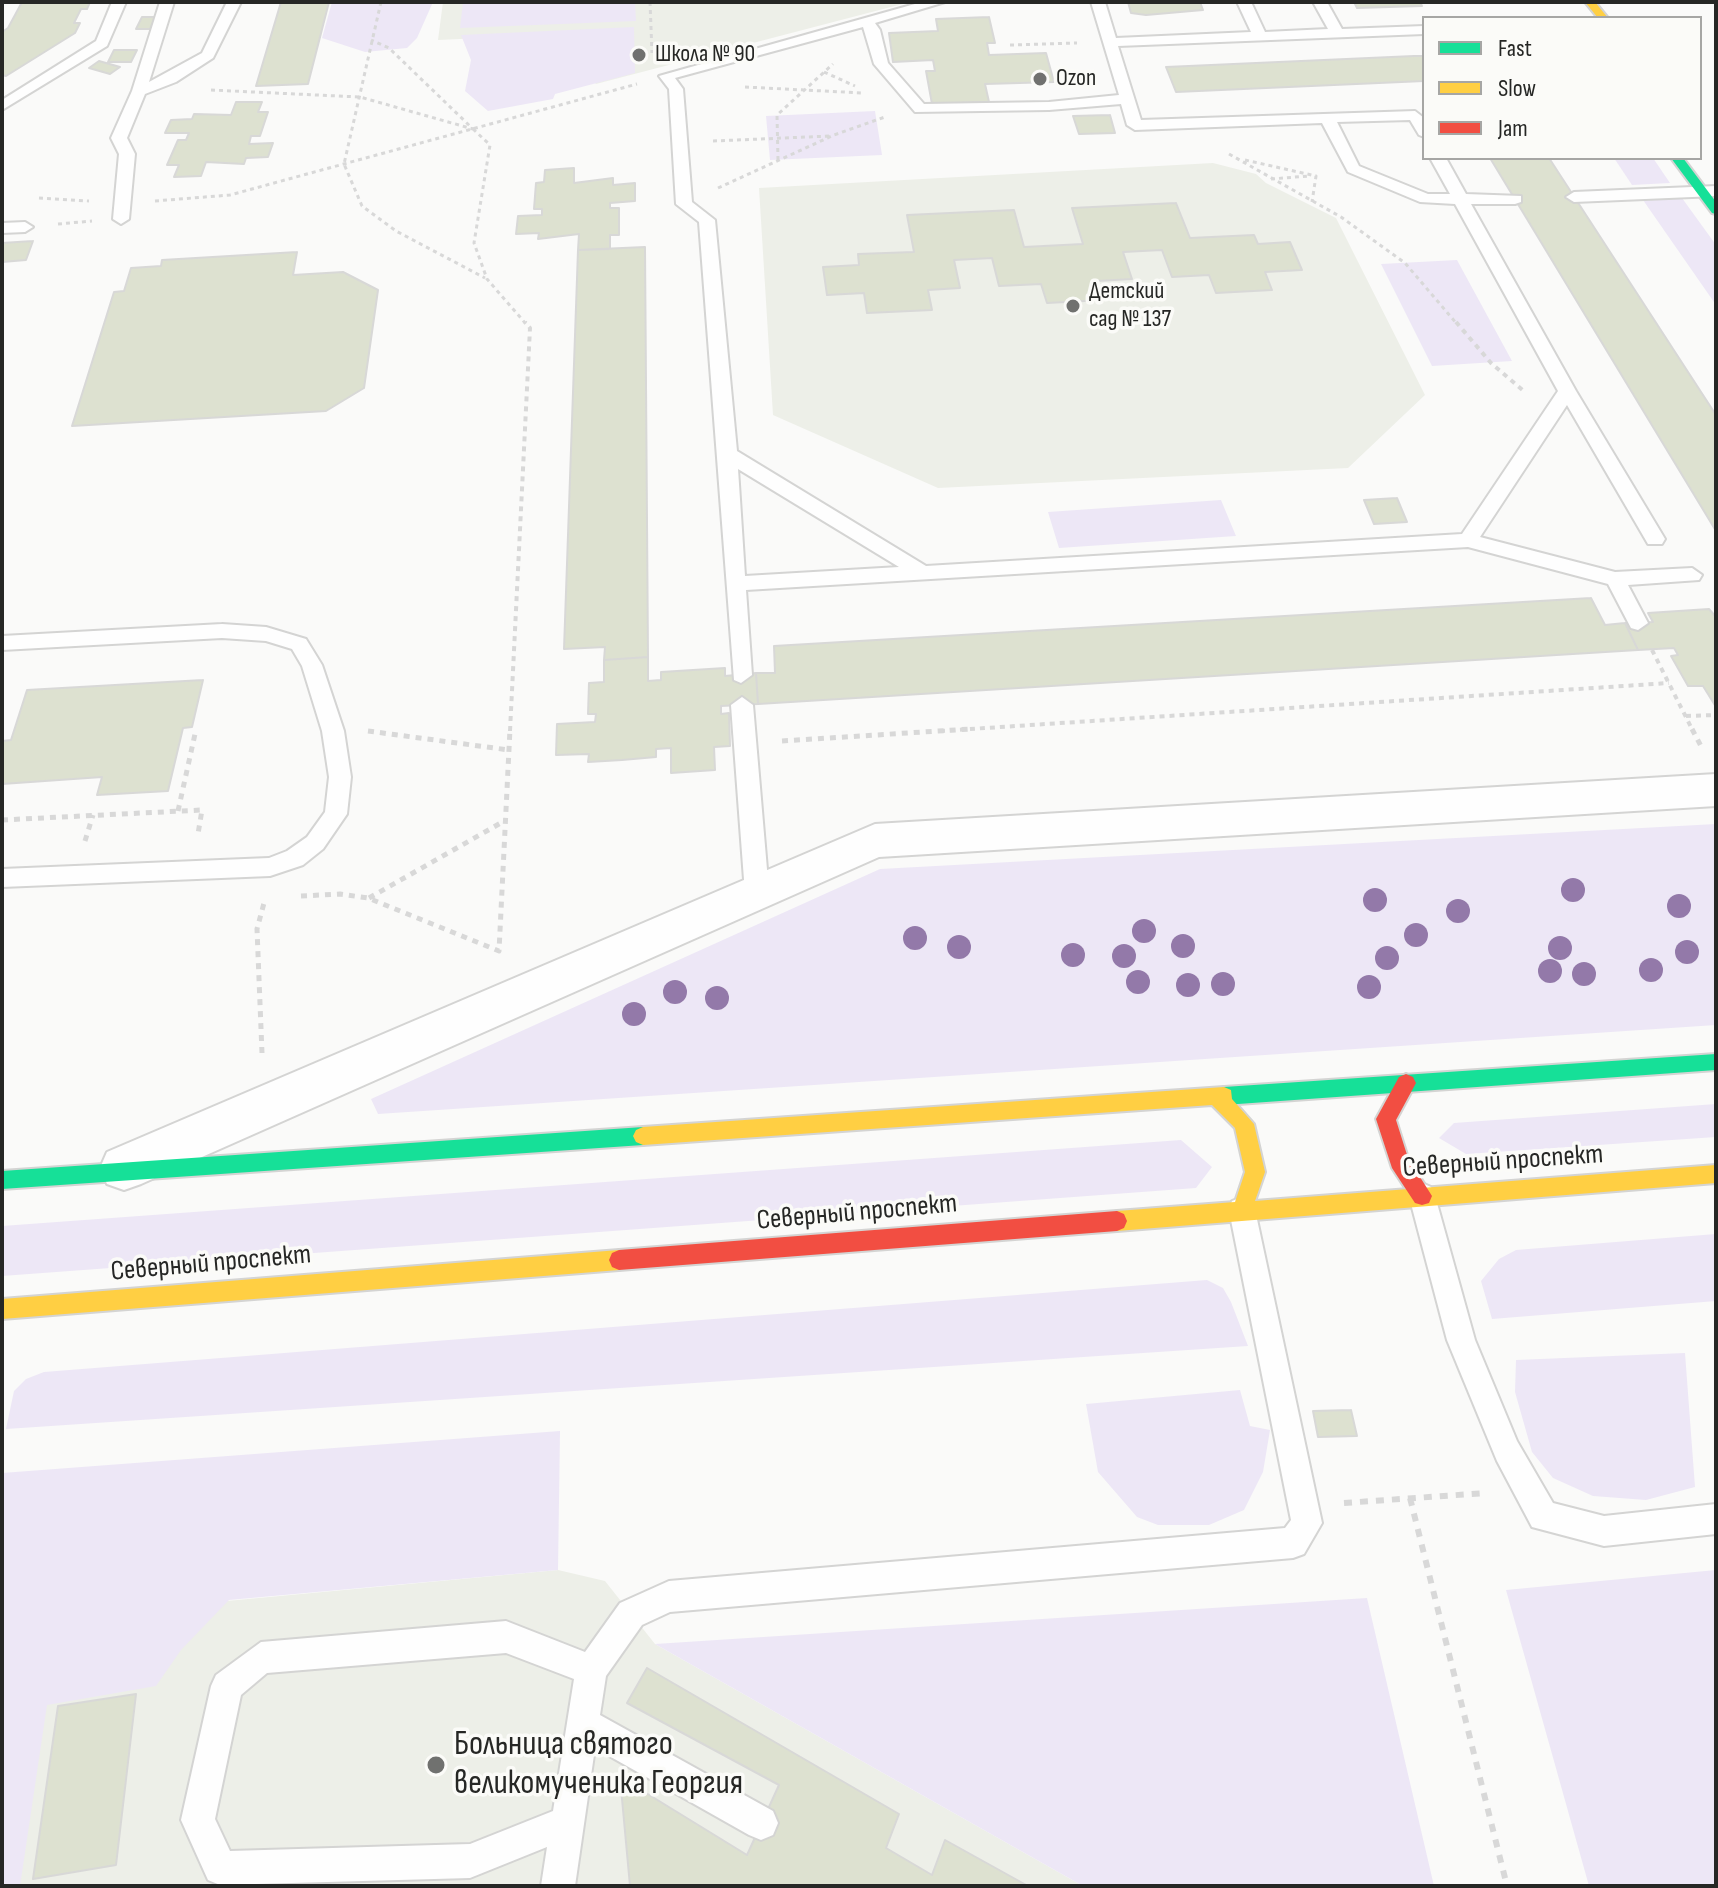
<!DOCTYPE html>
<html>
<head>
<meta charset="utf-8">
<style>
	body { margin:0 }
	#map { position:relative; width:1718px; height:1888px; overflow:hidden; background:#fafaf9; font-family:"Sofia Sans Condensed",sans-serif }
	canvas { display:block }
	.frame { position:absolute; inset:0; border:4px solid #262725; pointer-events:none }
	.legend { position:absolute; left:1422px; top:16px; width:280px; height:144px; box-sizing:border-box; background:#fbfbf8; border:2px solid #a6a6a4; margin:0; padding:10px 14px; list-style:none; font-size:24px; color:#262725 }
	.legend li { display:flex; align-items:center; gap:16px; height:40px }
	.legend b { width:40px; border:2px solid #a6a6a4 }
</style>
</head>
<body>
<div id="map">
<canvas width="1718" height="1888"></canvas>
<div class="frame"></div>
<ul class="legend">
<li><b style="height:10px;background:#16e098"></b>Fast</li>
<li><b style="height:10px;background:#ffcf43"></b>Slow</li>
<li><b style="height:10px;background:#f24e42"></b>Jam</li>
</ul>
</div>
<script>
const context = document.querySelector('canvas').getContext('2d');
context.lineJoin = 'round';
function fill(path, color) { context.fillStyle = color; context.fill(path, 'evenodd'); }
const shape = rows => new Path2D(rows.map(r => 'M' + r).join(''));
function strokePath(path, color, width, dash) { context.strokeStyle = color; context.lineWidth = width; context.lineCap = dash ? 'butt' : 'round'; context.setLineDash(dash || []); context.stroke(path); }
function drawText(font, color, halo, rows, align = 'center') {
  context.font = font + ' "Sofia Sans Condensed",sans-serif'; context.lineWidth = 7; context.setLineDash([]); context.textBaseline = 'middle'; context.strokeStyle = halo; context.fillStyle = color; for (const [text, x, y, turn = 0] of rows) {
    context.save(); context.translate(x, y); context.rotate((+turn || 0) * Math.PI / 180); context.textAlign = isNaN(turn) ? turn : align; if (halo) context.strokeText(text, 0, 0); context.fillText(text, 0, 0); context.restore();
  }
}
fill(shape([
	[443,2,910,2,596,84,548,35,438,40],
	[1213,163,1256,174,1266,183,1336,218,1425,395,1348,468,938,488,773,415,759,188],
	[558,1570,605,1581,655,1644,1083,1886,2,1886,2,1622]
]), '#edefe8');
fill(shape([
	[332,2,433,2,417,38,407,48,365,52,322,38],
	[463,2,635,2,636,21,460,28],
	[634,27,635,73,555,94,553,99,488,111,465,91,471,60,461,35],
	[875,111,882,155,770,160,766,116],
	[1614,158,1653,158,1670,183,1632,185],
	[1682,198,1716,245,1716,305,1643,200],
	[1457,260,1512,361,1432,366,1381,264],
	[1221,500,1236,536,1059,548,1048,512],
	[1716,824,1716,1025,378,1114,371,1099,880,869],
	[1716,1104,1716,1137,1466,1154,1439,1138,1454,1123],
	[1181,1140,1212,1167,1196,1188,2,1276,2,1226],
	[1716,1234,1716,1301,1492,1319,1481,1281,1499,1259,1516,1250],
	[1207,1280,1223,1288,1231,1302,1248,1346,6,1429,14,1391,26,1379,44,1372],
	[1685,1353,1695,1487,1646,1500,1593,1496,1553,1478,1532,1452,1515,1392,1516,1360],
	[1240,1390,1250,1426,1270,1430,1263,1472,1244,1510,1209,1525,1158,1525,1137,1517,1098,1472,1086,1404],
	[560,1431,558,1570,229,1600,181,1650,156,1686,47,1705,20,1886,2,1886,2,1473],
	[1716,1570,1716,1886,1589,1886,1506,1590],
	[1367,1598,1434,1886,1083,1886,655,1644]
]), '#ede7f6');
const building = shape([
	[22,2,90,2,87,9,81,9,74,23,80,23,75,33,6,76,2,75,2,32,8,28,22,2],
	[281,2,329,2,308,84,256,86,281,2],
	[1128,2,1200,2,1203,10,1146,15,1131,13,1128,2],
	[1354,2,1420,2,1422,6,1357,8,1354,2],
	[142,17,156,17,150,29,136,29,142,17],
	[989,17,995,43,987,43,989,55,1046,53,1054,82,985,84,989,102,932,104,926,71,935,71,933,60,893,62,889,33,938,31,936,19,989,17],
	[114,50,137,50,131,62,108,62,114,50],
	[1414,56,1424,56,1424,81,1176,92,1166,67,1414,56],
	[99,61,120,67,110,74,89,68,99,61],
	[236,102,262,102,258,112,268,112,260,136,251,136,249,144,273,143,268,157,246,158,244,164,206,162,201,176,174,177,179,165,167,165,178,140,186,140,189,133,165,133,171,120,192,119,194,114,231,115,236,102],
	[1110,115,1115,133,1079,134,1073,116,1110,115],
	[1490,158,1549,158,1716,415,1716,531,1490,158],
	[574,168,574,183,613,178,613,185,635,183,635,201,610,203,610,208,619,208,619,235,610,235,610,249,578,250,579,234,538,239,539,233,516,234,518,216,542,215,542,209,534,209,536,183,544,182,545,170,574,168],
	[1176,203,1190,238,1254,235,1258,244,1290,242,1302,270,1265,272,1272,290,1216,293,1209,275,1172,277,1162,250,1123,252,1132,279,1097,281,1103,300,1047,303,1041,284,999,286,992,258,954,260,960,288,928,290,932,310,867,313,864,293,827,295,823,267,859,265,858,254,914,252,907,215,1014,210,1024,247,1083,244,1072,208,1176,203],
	[33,241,26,260,2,262,2,243,33,241],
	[645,247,648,657,604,660,605,647,564,649,578,250,645,247],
	[297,252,293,275,343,272,378,290,364,388,326,411,72,426,114,292,124,291,131,268,161,266,162,260,297,252],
	[1397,498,1407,522,1374,524,1364,500,1397,498],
	[1591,598,1605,625,1625,623,1638,650,758,704,756,673,775,673,774,646,1591,598],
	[1709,609,1716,617,1716,707,1703,686,1688,686,1671,656,1678,655,1674,648,1638,650,1625,623,1653,622,1648,613,1709,609],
	[648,657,648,681,661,680,661,672,725,668,725,676,756,673,758,704,721,706,721,714,729,713,730,746,714,747,715,770,671,773,671,748,656,749,656,757,622,760,588,762,589,754,556,755,557,724,595,722,596,714,588,714,589,683,604,682,604,660,648,657],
	[203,680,192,727,183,728,168,791,97,795,102,777,2,784,2,741,11,740,27,690,203,680],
	[1351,1410,1357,1436,1318,1437,1313,1411,1351,1410],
	[647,1668,899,1814,886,1848,932,1875,945,1840,1028,1886,630,1886,620,1777,747,1855,779,1785,627,1703,647,1668],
	[136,1694,116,1865,33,1879,58,1706,136,1694]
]);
fill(building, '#dde1d0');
strokePath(building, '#d8d8d7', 2);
const lane = shape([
	[112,2,126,2,107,46,2,110,2,100,96,41,112,2],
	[160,2,174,2,149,82,202,53,227,2,241,2,213,58,176,82,145,94,127,138,135,154,129,219,121,224,113,219,119,154,111,138,132,91,160,2],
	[922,2,945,2,875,23,880,30,888,63,924,104,1049,102,1119,95,1091,2,1105,2,1116,38,1251,32,1237,2,1251,2,1265,32,1328,29,1313,2,1327,2,1342,29,1424,26,1424,34,1118,46,1141,120,1415,111,1424,118,1424,137,1419,135,1410,120,1337,122,1359,166,1428,194,1450,194,1430,158,1446,158,1466,194,1521,196,1521,202,1515,204,1471,204,1576,391,1665,539,1662,544,1648,544,1567,405,1480,537,1615,572,1692,568,1702,575,1699,580,1628,585,1648,623,1638,630,1631,628,1608,584,1468,547,746,590,752,675,741,683,734,680,699,222,676,204,669,89,659,76,922,2],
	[863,27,874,64,915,112,1049,110,1121,104,1127,125,1135,130,1322,123,1348,172,1420,202,1455,204,1558,391,1462,534,926,566,737,451,715,220,692,202,683,89,675,78,863,27],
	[738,469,899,567,745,576,738,469],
	[1716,186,1716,196,1574,202,1566,197,1574,192,1716,186],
	[2,223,25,222,33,227,25,232,2,233,2,223],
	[222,624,266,627,306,639,322,665,344,731,351,777,347,814,323,849,303,865,270,876,2,887,2,869,269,858,287,851,307,837,325,812,329,777,322,731,302,666,292,649,266,641,222,638,2,650,2,636,222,624],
	[742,697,753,705,769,893,765,900,757,903,749,900,745,893,731,705,742,697],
	[1422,1183,1431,1187,1435,1196,1475,1340,1517,1441,1553,1503,1604,1516,1716,1504,1716,1534,1604,1546,1532,1527,1497,1461,1447,1340,1409,1196,1413,1187,1422,1183],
	[1242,1197,1252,1201,1255,1210,1322,1523,1304,1554,1293,1558,670,1612,642,1625,606,1676,600,1715,773,1811,778,1823,773,1835,761,1840,749,1835,595,1748,575,1886,541,1886,547,1847,470,1878,220,1885,208,1880,181,1820,211,1686,216,1675,261,1642,506,1621,585,1652,620,1603,669,1581,1285,1528,1291,1520,1229,1210,1232,1201,1242,1197],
	[506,1653,574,1679,553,1811,470,1844,230,1851,215,1819,241,1695,267,1673,506,1653]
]);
const street = shape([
	[1716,774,1716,806,879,857,141,1184,124,1190,107,1184,100,1168,107,1152,875,824,1716,774]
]);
const fast = shape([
	[1671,158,1683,158,1716,202,1716,214,1712,213,1671,158],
	[1716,1054,1716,1070,1224,1105,1217,1102,1214,1096,1217,1090,1224,1087,1716,1054],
	[643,1127,650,1130,653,1136,650,1142,643,1145,2,1189,2,1171,643,1127]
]);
const slow = shape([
	[1585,2,1595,2,1608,18,1598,18,1585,2],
	[1224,1087,1231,1090,1232,1099,1254,1124,1265,1172,1255,1201,1716,1165,1716,1183,1117,1231,1110,1228,1107,1221,1110,1214,1117,1211,1235,1202,1245,1172,1235,1128,1212,1105,643,1145,636,1142,633,1136,636,1130,643,1127,1224,1087],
	[619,1250,626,1253,629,1260,626,1267,619,1270,2,1319,2,1299,619,1250]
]);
const jam = shape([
	[1406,1074,1413,1077,1416,1083,1396,1120,1408,1158,1432,1196,1429,1203,1422,1205,1415,1203,1392,1168,1376,1119,1399,1077,1406,1074],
	[1117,1211,1124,1214,1127,1221,1124,1228,1117,1231,619,1270,612,1267,609,1260,612,1253,619,1250,1117,1211]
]);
strokePath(lane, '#d4d4d3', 4);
strokePath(street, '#d4d4d3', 4);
strokePath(fast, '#d4d4d3', 4);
strokePath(slow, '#d4d4d3', 4);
strokePath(jam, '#d4d4d3', 4);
strokePath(shape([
	[381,2,344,164,362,206,396,231,485,278],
	[650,2,652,53],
	[1010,45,1077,43],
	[824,72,855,86],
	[745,87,863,93],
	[211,90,360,97,473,129,389,48,371,40],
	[473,129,490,145,474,243,487,279,526,324],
	[713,141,831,136],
	[1229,154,1341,217,1405,263,1457,324],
	[778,160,777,115,833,64],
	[1245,160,1316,176,1312,202],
	[1271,179,1309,176],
	[718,188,834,135,885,117],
	[39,198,89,201],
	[155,201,230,195,637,84],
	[58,224,92,221]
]), '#d8d8d8', 3, [4, 4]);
strokePath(shape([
	[1456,322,1491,363,1526,393],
	[1652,650,1693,731],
	[1686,716,1716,715],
	[510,731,530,328,525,322],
	[940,731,1669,683]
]), '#d8d8d8', 4, [5, 5]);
strokePath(shape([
	[1692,729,1702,748],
	[368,731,509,750],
	[782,741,970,729],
	[178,811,195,734],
	[2,820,202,810,198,834],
	[85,841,93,815],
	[301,896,340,894,368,898,499,951,510,729],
	[369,898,506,820],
	[262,1053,257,929,264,903]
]), '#d8d8d8', 5, [6, 6]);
strokePath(shape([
	[1410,1498,1507,1886],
	[1344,1503,1486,1493]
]), '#d8d8d8', 6, [8, 8]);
fill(lane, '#fefefe');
fill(street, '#fefefe');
fill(fast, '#16e098');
fill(slow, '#ffcf43');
fill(jam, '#f24e42');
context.fillStyle = '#9379a9';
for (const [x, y] of [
	[1573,890],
	[1375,900],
	[1679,906],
	[1458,911],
	[1144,931],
	[1416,935],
	[915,938],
	[1183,946],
	[959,947],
	[1560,948],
	[1687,952],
	[1073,955],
	[1124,956],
	[1387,958],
	[1651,970],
	[1550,971],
	[1584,974],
	[1138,982],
	[1223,984],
	[1188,985],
	[1369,987],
	[675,992],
	[717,998],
	[634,1014]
]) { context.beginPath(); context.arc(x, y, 12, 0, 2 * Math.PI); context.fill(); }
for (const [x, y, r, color] of [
	[639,55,8,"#70716f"],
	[1040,79,8,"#70716f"],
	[1073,306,8,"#70716f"],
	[436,1765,10,"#70716f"]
]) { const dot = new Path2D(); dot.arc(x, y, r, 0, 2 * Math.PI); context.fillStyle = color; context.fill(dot); strokePath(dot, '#fbfbf8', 3); }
drawText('24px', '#262725', '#fbfbf8', [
	["Школа № 90",655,55],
	["Ozon",1056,79],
	["Детский",1089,292],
	["сад № 137",1089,320]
], 'left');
drawText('28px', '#262725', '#fbfbf8', [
	["Северный проспект",1503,1162,-4],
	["Северный проспект",857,1213,-5],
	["Северный проспект",211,1264,-5]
]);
drawText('34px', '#262725', '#fbfbf8', [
	["Больница святого",454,1745],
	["великомученика Георгия",454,1784]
], 'left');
</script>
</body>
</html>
